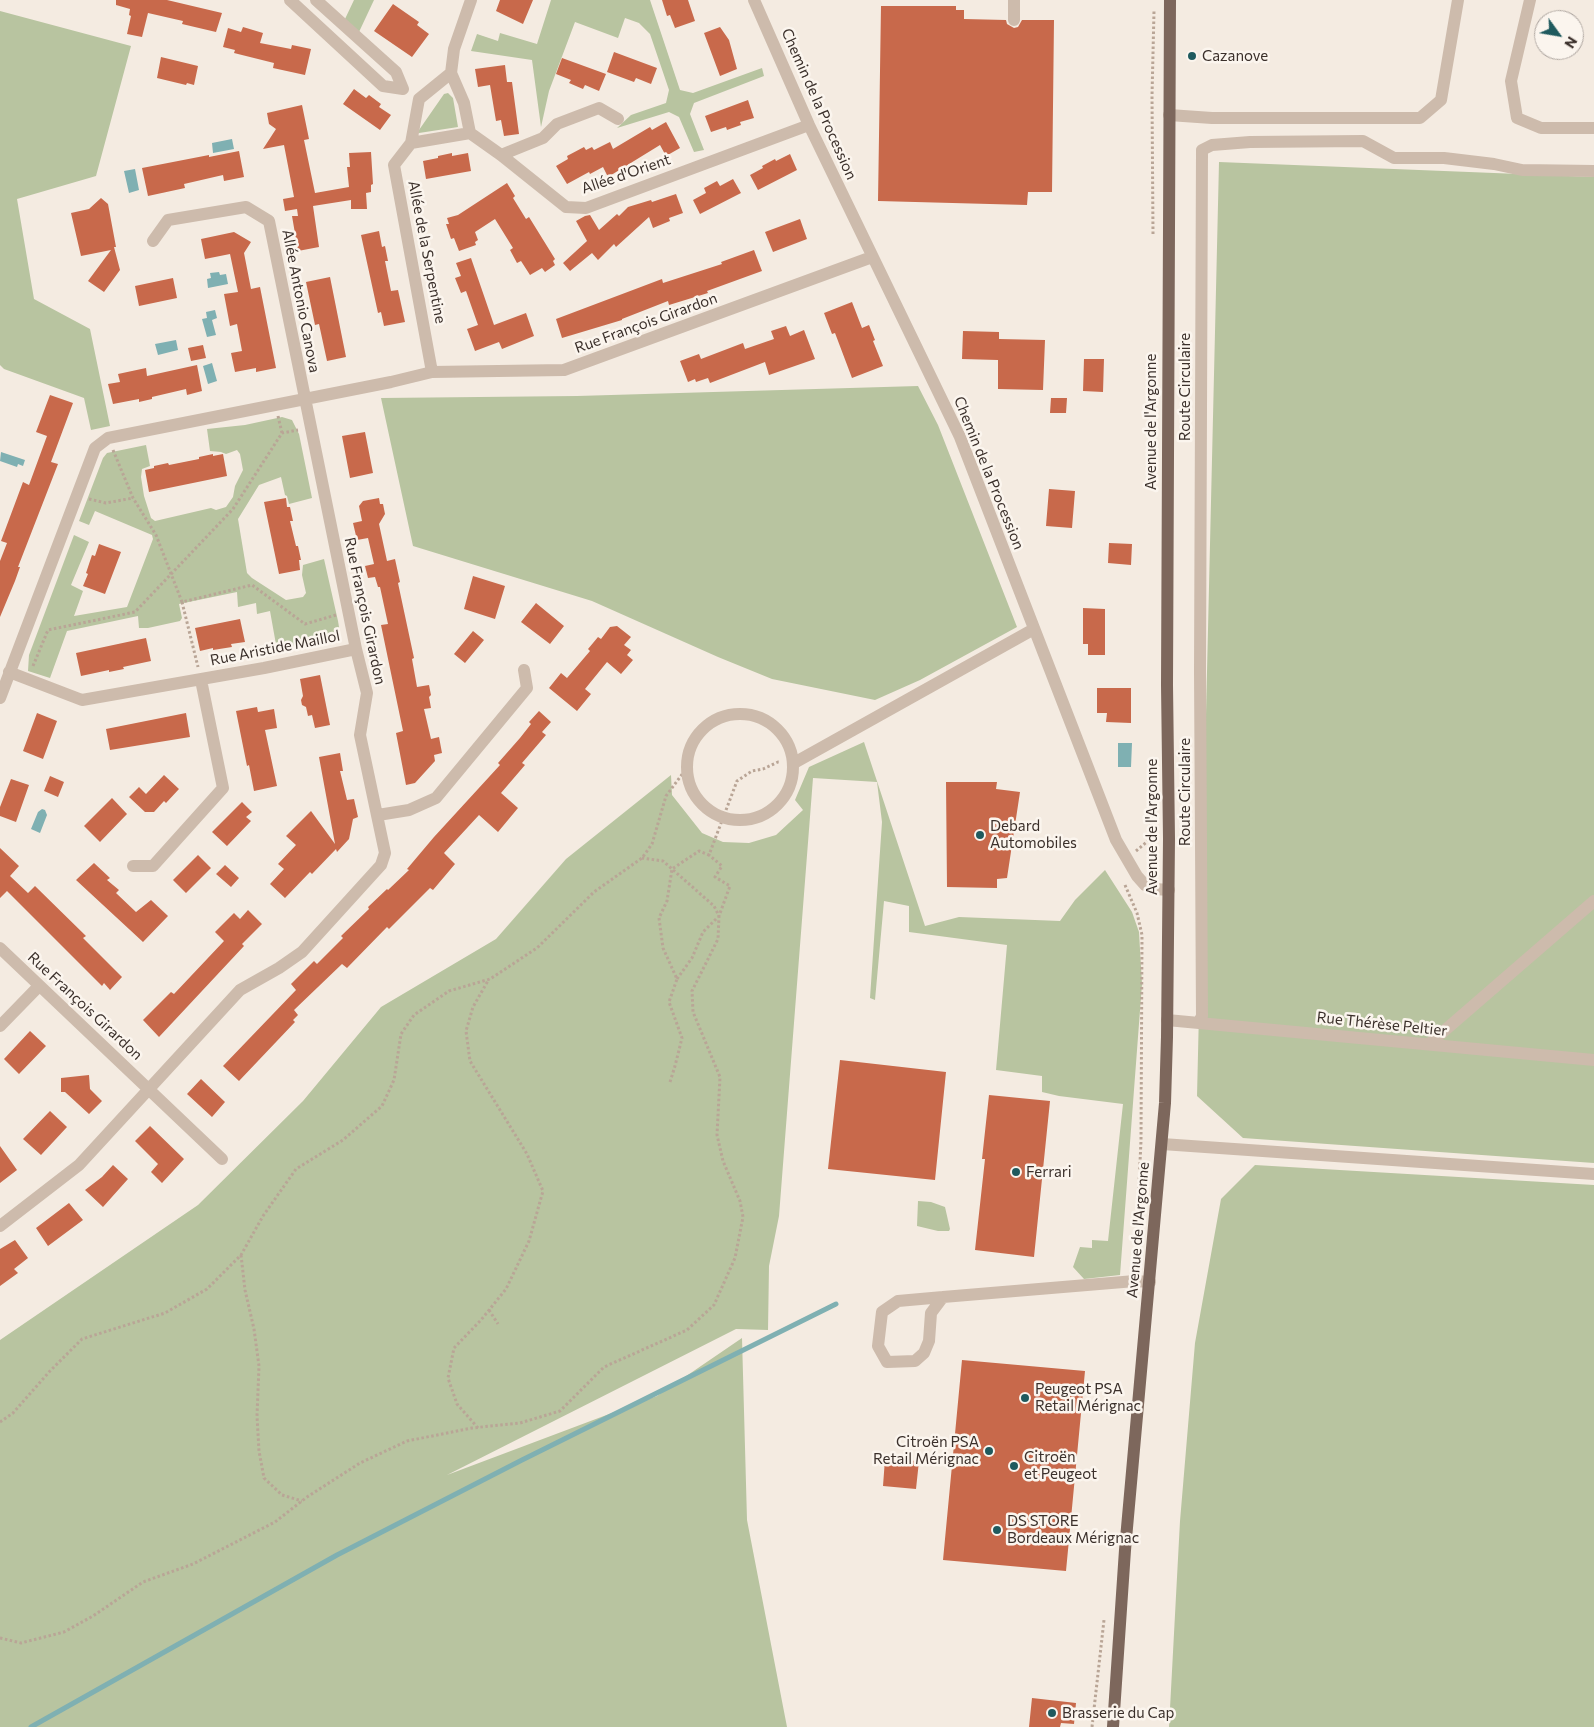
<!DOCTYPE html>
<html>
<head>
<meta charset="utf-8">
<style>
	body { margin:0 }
	#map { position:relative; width:1594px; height:1727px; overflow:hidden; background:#f4ebe1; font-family:Commissioner,sans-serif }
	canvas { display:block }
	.north { position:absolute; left:1534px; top:10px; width:50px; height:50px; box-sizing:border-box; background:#fbf5ee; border:1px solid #aea6a0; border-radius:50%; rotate:122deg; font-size:14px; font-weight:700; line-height:20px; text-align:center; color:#3b302b }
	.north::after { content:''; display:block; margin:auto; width:18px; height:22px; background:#1f5a5e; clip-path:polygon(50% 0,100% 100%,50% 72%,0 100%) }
</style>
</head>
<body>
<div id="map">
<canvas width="1594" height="1727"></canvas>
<div class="north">N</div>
</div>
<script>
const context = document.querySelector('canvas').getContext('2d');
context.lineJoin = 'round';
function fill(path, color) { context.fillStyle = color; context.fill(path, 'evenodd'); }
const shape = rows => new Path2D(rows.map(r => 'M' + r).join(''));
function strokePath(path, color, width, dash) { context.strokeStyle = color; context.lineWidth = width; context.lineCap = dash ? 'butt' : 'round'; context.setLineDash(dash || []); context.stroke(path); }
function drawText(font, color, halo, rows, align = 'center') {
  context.font = font + ' Commissioner,sans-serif'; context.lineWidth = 5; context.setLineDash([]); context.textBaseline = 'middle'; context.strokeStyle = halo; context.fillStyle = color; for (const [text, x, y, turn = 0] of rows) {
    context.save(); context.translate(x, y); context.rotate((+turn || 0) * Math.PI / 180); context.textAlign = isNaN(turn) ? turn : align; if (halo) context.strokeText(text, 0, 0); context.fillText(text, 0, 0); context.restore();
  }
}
fill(shape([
	[354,0,374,0,359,32,345,19],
	[551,0,650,0,680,90,693,93,762,68,764,76,694,103,690,114,704,150,694,152,679,117,669,112,617,128,631,115,666,103,669,90,650,34,639,23,625,18,618,38,575,22,549,91,541,127,532,60,471,51,477,34,498,41,500,33,537,44],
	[0,11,131,46,96,176,17,199,34,299,90,329,110,426,91,430,84,398,4,369,0,365],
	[448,93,453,98,458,127,419,133,419,130,444,94],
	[1219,162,1594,177,1594,1163,1243,1138,1197,1096],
	[918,386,938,425,1017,627,920,680,875,700,772,679,718,657,592,601,413,546,381,398,577,396],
	[282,417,292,420,299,434,312,498,289,504,287,496,285,495,281,477,259,485,238,519,247,573,252,578,286,600,303,597,306,593,302,575,303,565,324,559,338,621,339,627,331,638,277,650,270,611,257,614,256,603,238,607,237,592,179,604,182,618,180,621,148,628,139,628,138,616,67,631,50,678,28,671,29,655,74,535,89,542,71,585,83,591,74,616,127,607,153,539,152,535,95,511,89,525,79,521,103,458,107,453,146,445,150,466,142,469,141,477,144,496,151,518,155,521,211,508,216,510,226,507,233,497,235,486,243,470,240,454,237,450,226,454,221,452,210,451,207,429,245,425],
	[864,742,925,926,959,917,1060,921,1075,900,1105,870,1132,912,1139,932,1142,984,1120,1275,1084,1279,1073,1267,1080,1247,1092,1248,1092,1240,1108,1241,1123,1104,1059,1096,1042,1092,1042,1076,996,1070,1007,945,909,932,909,906,884,901,875,1000,870,998,882,822,877,782,813,778,779,1216,769,1266,768,1330,736,1329,447,1475,657,1396,742,1338,747,1520,787,1727,0,1727,0,1340,198,1205,303,1101,381,1007,496,939,566,859,671,775,672,795,702,833,723,842,749,843,776,835,803,810,795,800,809,767],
	[1255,1165,1594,1185,1594,1727,1169,1727,1180,1521,1195,1343,1221,1199],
	[918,1201,931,1202,945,1207,950,1229,949,1231,938,1231,917,1226]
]), '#b8c4a0');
fill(shape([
	[232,139,234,149,213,153,212,143],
	[135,169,139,190,129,193,124,171],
	[219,272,220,275,226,274,228,284,208,288,207,279,211,278,210,273],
	[215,310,217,318,212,320,216,335,207,337,202,319,207,318,206,312],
	[176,340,178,350,158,355,155,344],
	[212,363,217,381,208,384,203,366],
	[1,452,25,460,23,466,18,464,17,467,0,461],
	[1118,743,1132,743,1131,767,1118,767],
	[42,809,45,810,47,815,40,833,31,829,38,812]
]), '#7fb0b2');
strokePath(shape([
	[31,1727,337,1555,522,1460,836,1304]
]), '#7fb0b2', 5);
fill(shape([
	[116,0,167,0,222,13,216,32,182,24,183,21,148,13,142,37,127,34,131,16,129,15,130,9,116,5],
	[500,0,533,0,523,24,496,11],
	[662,0,688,0,695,21,675,28,670,15,667,16],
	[393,4,419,22,417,25,429,34,412,57,374,31],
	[881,6,956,6,956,10,964,10,964,19,1006,20,1007,24,1014,28,1018,27,1022,20,1054,20,1052,192,1028,192,1027,205,878,201],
	[243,27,263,33,260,43,291,49,292,45,311,49,305,75,273,68,274,63,234,53,235,50,223,47,228,28,241,32],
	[720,27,729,40,737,69,720,76,704,33],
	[614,52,657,68,651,84,636,78,634,82,607,72],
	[161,57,198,66,194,85,187,83,186,85,157,78],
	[562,58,606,74,599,91,585,85,583,89,569,83,571,80,556,74],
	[505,65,507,82,512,82,519,134,504,136,501,120,496,121,490,85,478,87,475,69],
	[354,89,366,98,369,95,381,104,379,107,391,115,380,130,343,104],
	[748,100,754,118,740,122,741,125,727,130,726,127,711,132,705,116],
	[302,105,309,139,304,140,315,193,349,187,347,167,350,167,349,153,371,152,373,184,371,185,371,192,366,193,367,209,351,209,351,200,313,206,319,247,298,251,292,216,298,216,297,209,285,211,283,199,294,197,284,145,263,149,276,129,269,124,267,113],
	[666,122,680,148,666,156,660,145,608,177,603,167,590,174,589,172,567,184,556,166,568,159,567,156,584,147,586,150,592,147,594,150,610,142,613,149,650,127,652,130],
	[239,151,244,177,224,181,223,175,184,184,185,188,148,196,142,168,209,155,209,157],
	[452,153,452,156,468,153,471,171,426,179,423,161,438,158,438,156],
	[790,154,797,170,758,190,750,175,763,168,762,166,775,159,776,161],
	[733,179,741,193,700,214,693,200,706,193,704,188,717,181,720,186],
	[507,183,515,196,513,198,526,219,529,217,555,259,553,261,555,265,545,272,542,268,530,275,521,261,517,263,510,250,513,248,495,219,475,232,478,240,475,242,476,245,459,251,454,238,451,239,446,224,449,224,447,218,458,215],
	[676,194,683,213,669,218,670,221,653,228,649,217,616,247,614,244,598,260,592,253,570,271,563,263,587,241,576,221,585,216,590,215,599,230,617,214,619,216,628,207,651,200,652,202],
	[101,198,108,204,116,247,114,247,120,270,104,292,88,281,111,250,81,256,71,213,89,209],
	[800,219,807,239,773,252,765,232],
	[379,231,382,247,385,246,388,261,385,261,391,291,398,290,405,322,384,326,381,312,378,313,361,235],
	[234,232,251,242,244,253,251,289,260,287,276,368,256,372,256,368,235,372,231,353,242,351,237,324,230,326,224,294,238,292,230,254,205,259,201,239],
	[754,250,762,271,707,291,708,293,669,305,668,301,622,319,622,320,562,338,556,319,662,279,663,283,722,264,721,262],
	[471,258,494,325,526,313,534,336,502,349,499,342,475,351,467,329,478,325,466,291,461,293,455,278,461,276,456,263],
	[330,277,346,357,327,361,319,324,315,325,306,282],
	[173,278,177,298,139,306,135,286],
	[852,302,862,328,869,325,875,340,873,341,883,366,852,378,835,333,832,334,824,313],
	[786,326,790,336,804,330,815,359,769,375,765,362,710,383,708,378,696,382,695,379,688,382,680,361,699,354,701,359,743,343,745,349,774,339,771,331],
	[963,331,999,332,999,339,1045,340,1043,390,998,389,998,360,962,359],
	[203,345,206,358,191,361,188,348],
	[1084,359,1104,359,1103,392,1083,391],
	[197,365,202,391,187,395,186,389,152,397,152,399,139,402,139,399,113,404,108,384,120,382,118,374,146,368,147,376],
	[50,395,73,403,51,462,58,464,18,567,20,567,15,581,0,617,0,561,7,543,1,541,23,482,29,485,47,436,36,432],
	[1051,398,1067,398,1066,413,1050,413],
	[365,432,373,473,350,478,342,436],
	[213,454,213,456,223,454,227,476,149,492,145,470,154,468,154,466,168,463,169,465,199,459,199,457],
	[1049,489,1075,491,1072,528,1046,526],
	[286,498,287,507,290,507,293,521,290,521,296,546,298,546,301,560,299,560,300,570,279,574,264,502],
	[379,498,380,504,383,504,385,514,379,524,387,561,395,559,400,582,398,583,414,658,412,659,417,687,429,685,431,695,429,697,431,708,424,709,431,739,439,737,442,753,434,755,435,761,415,783,406,785,396,733,403,731,381,625,388,624,380,587,378,587,375,577,368,578,365,566,374,564,368,538,357,540,353,523,362,521,359,506,363,501],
	[1109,543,1132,544,1131,565,1108,563],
	[99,544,121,552,105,594,83,586,88,574,86,573,92,555,95,556],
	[473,576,505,586,495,619,464,609],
	[536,603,564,626,550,644,521,622],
	[1083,608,1105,609,1105,655,1088,655,1088,644,1083,644],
	[240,619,245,642,231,644,232,647,213,650,213,648,200,651,195,628],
	[617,626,631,637,624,645,631,650,627,655,633,660,621,674,607,662,585,689,591,694,577,711,549,688,561,673,567,678,590,651,588,649,598,637,601,639,610,627],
	[473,631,484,640,465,663,454,654],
	[146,638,151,661,123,667,124,669,109,672,109,670,81,676,76,653],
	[320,675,330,725,315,728,312,715,308,716,306,707,302,705,301,700,303,696,300,679],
	[1097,688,1131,688,1131,723,1106,722,1107,713,1097,713],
	[257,707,258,712,274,709,277,728,265,730,277,786,254,791,249,765,247,766,236,711],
	[539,711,551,722,542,732,546,735,522,763,525,765,501,793,518,808,498,832,479,815,444,853,455,864,433,890,430,888,389,929,387,927,347,968,342,964,294,1010,298,1015,293,1020,295,1022,239,1081,223,1066,296,990,291,984,314,961,317,964,343,938,341,936,369,909,368,907,387,889,388,890,409,870,407,869,434,837,500,765,498,763,520,738,531,724,529,722],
	[37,713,57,721,43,759,23,751],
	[186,713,190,737,110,750,106,729],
	[340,753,343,771,340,771,347,800,354,799,358,817,353,819,349,839,337,852,336,849,312,874,310,872,285,898,270,884,284,869,278,864,296,845,286,836,311,811,335,844,319,757],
	[164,775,179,789,166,803,164,801,154,812,145,812,129,797,139,787,146,794],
	[50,776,64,782,58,797,44,791],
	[11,779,29,785,16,822,0,816,0,807],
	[946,782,997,782,996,789,1020,792,1007,878,997,879,997,888,947,887],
	[112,798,127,814,100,842,84,826],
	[242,802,252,812,246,817,251,821,227,846,212,832],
	[0,848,19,866,10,876,28,893,35,886,86,936,83,938,122,977,110,990,104,983,102,986,7,891,0,898],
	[198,855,211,868,186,893,173,880],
	[94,863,110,878,107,880,119,890,116,893,136,912,151,900,168,916,143,942,76,880],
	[225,865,239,878,231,887,216,874],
	[248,910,262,924,242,944,244,946,159,1037,143,1020,171,992,174,994,224,941,215,932,234,913,240,919],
	[30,1031,46,1046,19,1074,4,1059],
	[840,1060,946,1072,935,1180,828,1169],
	[89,1075,90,1089,102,1101,89,1114,65,1092,61,1092,61,1078],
	[201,1079,225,1102,212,1117,187,1094],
	[989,1095,1050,1101,1034,1257,975,1250,985,1159,982,1159],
	[50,1111,67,1127,41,1155,23,1139],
	[150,1126,184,1159,162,1183,151,1172,158,1164,135,1141],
	[0,1146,17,1170,0,1183],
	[113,1165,128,1179,103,1207,85,1190,102,1177],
	[69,1203,83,1220,48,1246,36,1228],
	[15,1240,28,1258,14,1269,18,1273,0,1286,0,1249],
	[962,1360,1085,1371,1066,1571,943,1560],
	[885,1459,919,1461,916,1489,883,1486],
	[1032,1698,1076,1703,1074,1724,1061,1723,1060,1727,1029,1727]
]), '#c8694b');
strokePath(shape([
	[1153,234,1152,96,1154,11],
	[278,416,282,433],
	[113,450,133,498,156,535,182,602,252,585,305,624,336,615],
	[89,499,106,503,133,498],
	[182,602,198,667],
	[33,666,48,630,135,612,233,509,282,433,298,430],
	[1136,851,1149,840,1153,803],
	[1125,885,1137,913,1142,935,1141,1141,1138,1205,1139,1216],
	[677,979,692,958,703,932,719,916,730,886,715,877,722,866,709,855],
	[670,1082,675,1066,682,1038,669,1002,677,979,663,948,659,918,667,901,672,869,699,851,709,855,737,781,752,771,763,769,778,762,781,762],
	[241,1255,245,1290,254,1329,259,1366,257,1416,259,1451,264,1478,282,1495,302,1501],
	[489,1310,498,1324],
	[0,1422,13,1413,50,1371,82,1339,165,1313,207,1289,241,1255,263,1216,296,1169,343,1140,382,1106,394,1080,401,1034,414,1015,449,991,490,979,537,948,594,892,642,858,652,844,666,796,686,769],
	[478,1428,457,1404,448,1378,454,1348,481,1320,506,1289,529,1241,543,1191,527,1154,470,1061,466,1031,473,1007,489,979],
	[0,1638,21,1643,64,1632,93,1616,143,1582,193,1564,275,1522,307,1497,360,1463,407,1441,472,1428,520,1423,560,1411,604,1367,687,1330,714,1305,735,1258,743,1217,740,1201,723,1161,717,1135,720,1077,693,1012,692,991,718,939,719,916,714,906,663,861,642,858],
	[1092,1727,1104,1620]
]), '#b9a596', 3, [2.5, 2.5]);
strokePath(shape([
	[290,0,383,86,403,89,396,72,316,0],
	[754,0,809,125,960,437,1116,840,1137,876,1145,885,1155,889,1169,890],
	[1530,0,1511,81,1517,118,1541,128,1594,128],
	[1014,20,1014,0],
	[451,73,464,103,470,133,411,143,419,99,451,73],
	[451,73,454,49,471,0],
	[1169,115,1212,118,1420,118,1441,100,1458,0],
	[470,133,501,155,566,207,586,208,809,125],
	[411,143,394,165,432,372],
	[501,155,543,138,557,124,599,108,618,119],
	[9,672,82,700,264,668,356,649],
	[0,698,95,448,108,438,391,382,432,372,564,370,872,257],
	'687 767a53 53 0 1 1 106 0a53 53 0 1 1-106 0Z',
	[794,763,1034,629],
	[378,815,409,810,436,798,527,688,524,670],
	[133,866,153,866,223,788,201,680],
	[0,948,222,1159],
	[1167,1020,1594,1060],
	[1199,1022,1202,1016,1200,671,1202,150,1212,145,1250,142,1363,141,1394,158,1444,158,1494,164,1522,170,1594,171],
	[0,1026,39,986],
	[1429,1044,1594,901],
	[1162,1144,1594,1174],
	[0,1226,79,1165,240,990,279,968,302,952,381,865,385,853,360,735,367,693,356,649,269,221,246,207,168,220,153,241],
	[943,1297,931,1313,929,1341,924,1353,915,1361,887,1362,878,1346,882,1312,898,1301,943,1297,1135,1281,1150,1282]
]), '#cdbbac', 12);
strokePath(shape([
	[1113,1727,1125,1550,1165,1103,1167,1037,1169,839,1167,685,1170,0]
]), '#7d675c', 12);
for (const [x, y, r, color] of [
	[1192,56,5,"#1f5a5e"],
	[980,835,5,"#1f5a5e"],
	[1016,1172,5,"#1f5a5e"],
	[1025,1398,5,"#1f5a5e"],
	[989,1451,5,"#1f5a5e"],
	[1014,1466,5,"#1f5a5e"],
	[997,1530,5,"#1f5a5e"],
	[1052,1713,5,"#1f5a5e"]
]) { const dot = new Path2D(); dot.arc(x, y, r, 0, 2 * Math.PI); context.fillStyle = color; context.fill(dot); strokePath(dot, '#fbf5ee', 2); }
drawText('15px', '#3b302b', '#fbf5ee', [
	["Cazanove",1202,56],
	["Debard",990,826],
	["Automobiles",990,843],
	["Ferrari",1026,1172],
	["Peugeot PSA",1035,1389],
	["Retail Mérignac",1035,1406],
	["Citroën PSA",979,1442,"right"],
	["Retail Mérignac",979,1459,"right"],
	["Citroën",1024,1457],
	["et Peugeot",1024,1474],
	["DS STORE",1007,1521],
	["Bordeaux Mérignac",1007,1538],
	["Brasserie du Cap",1062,1713]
], 'left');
drawText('15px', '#3b302b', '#fbf5ee', [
	["Chemin de la Procession",819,104,66],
	["Allée d'Orient",626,174,-19],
	["Allée de la Serpentine",427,252,79],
	["Allée Antonio Canova",301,301,79],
	["Rue François Girardon",646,323,-20],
	["Route Circulaire",1185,387,-90],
	["Avenue de l'Argonne",1151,422,-90],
	["Chemin de la Procession",989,473,68],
	["Rue François Girardon",365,611,78],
	["Rue Aristide Maillol",275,648,-11],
	["Route Circulaire",1185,792,-90],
	["Avenue de l'Argonne",1152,827,-90],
	["Rue François Girardon",85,1006,43],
	["Rue Thérèse Peltier",1382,1024,6],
	["Avenue de l'Argonne",1138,1230,-85]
]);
</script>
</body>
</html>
